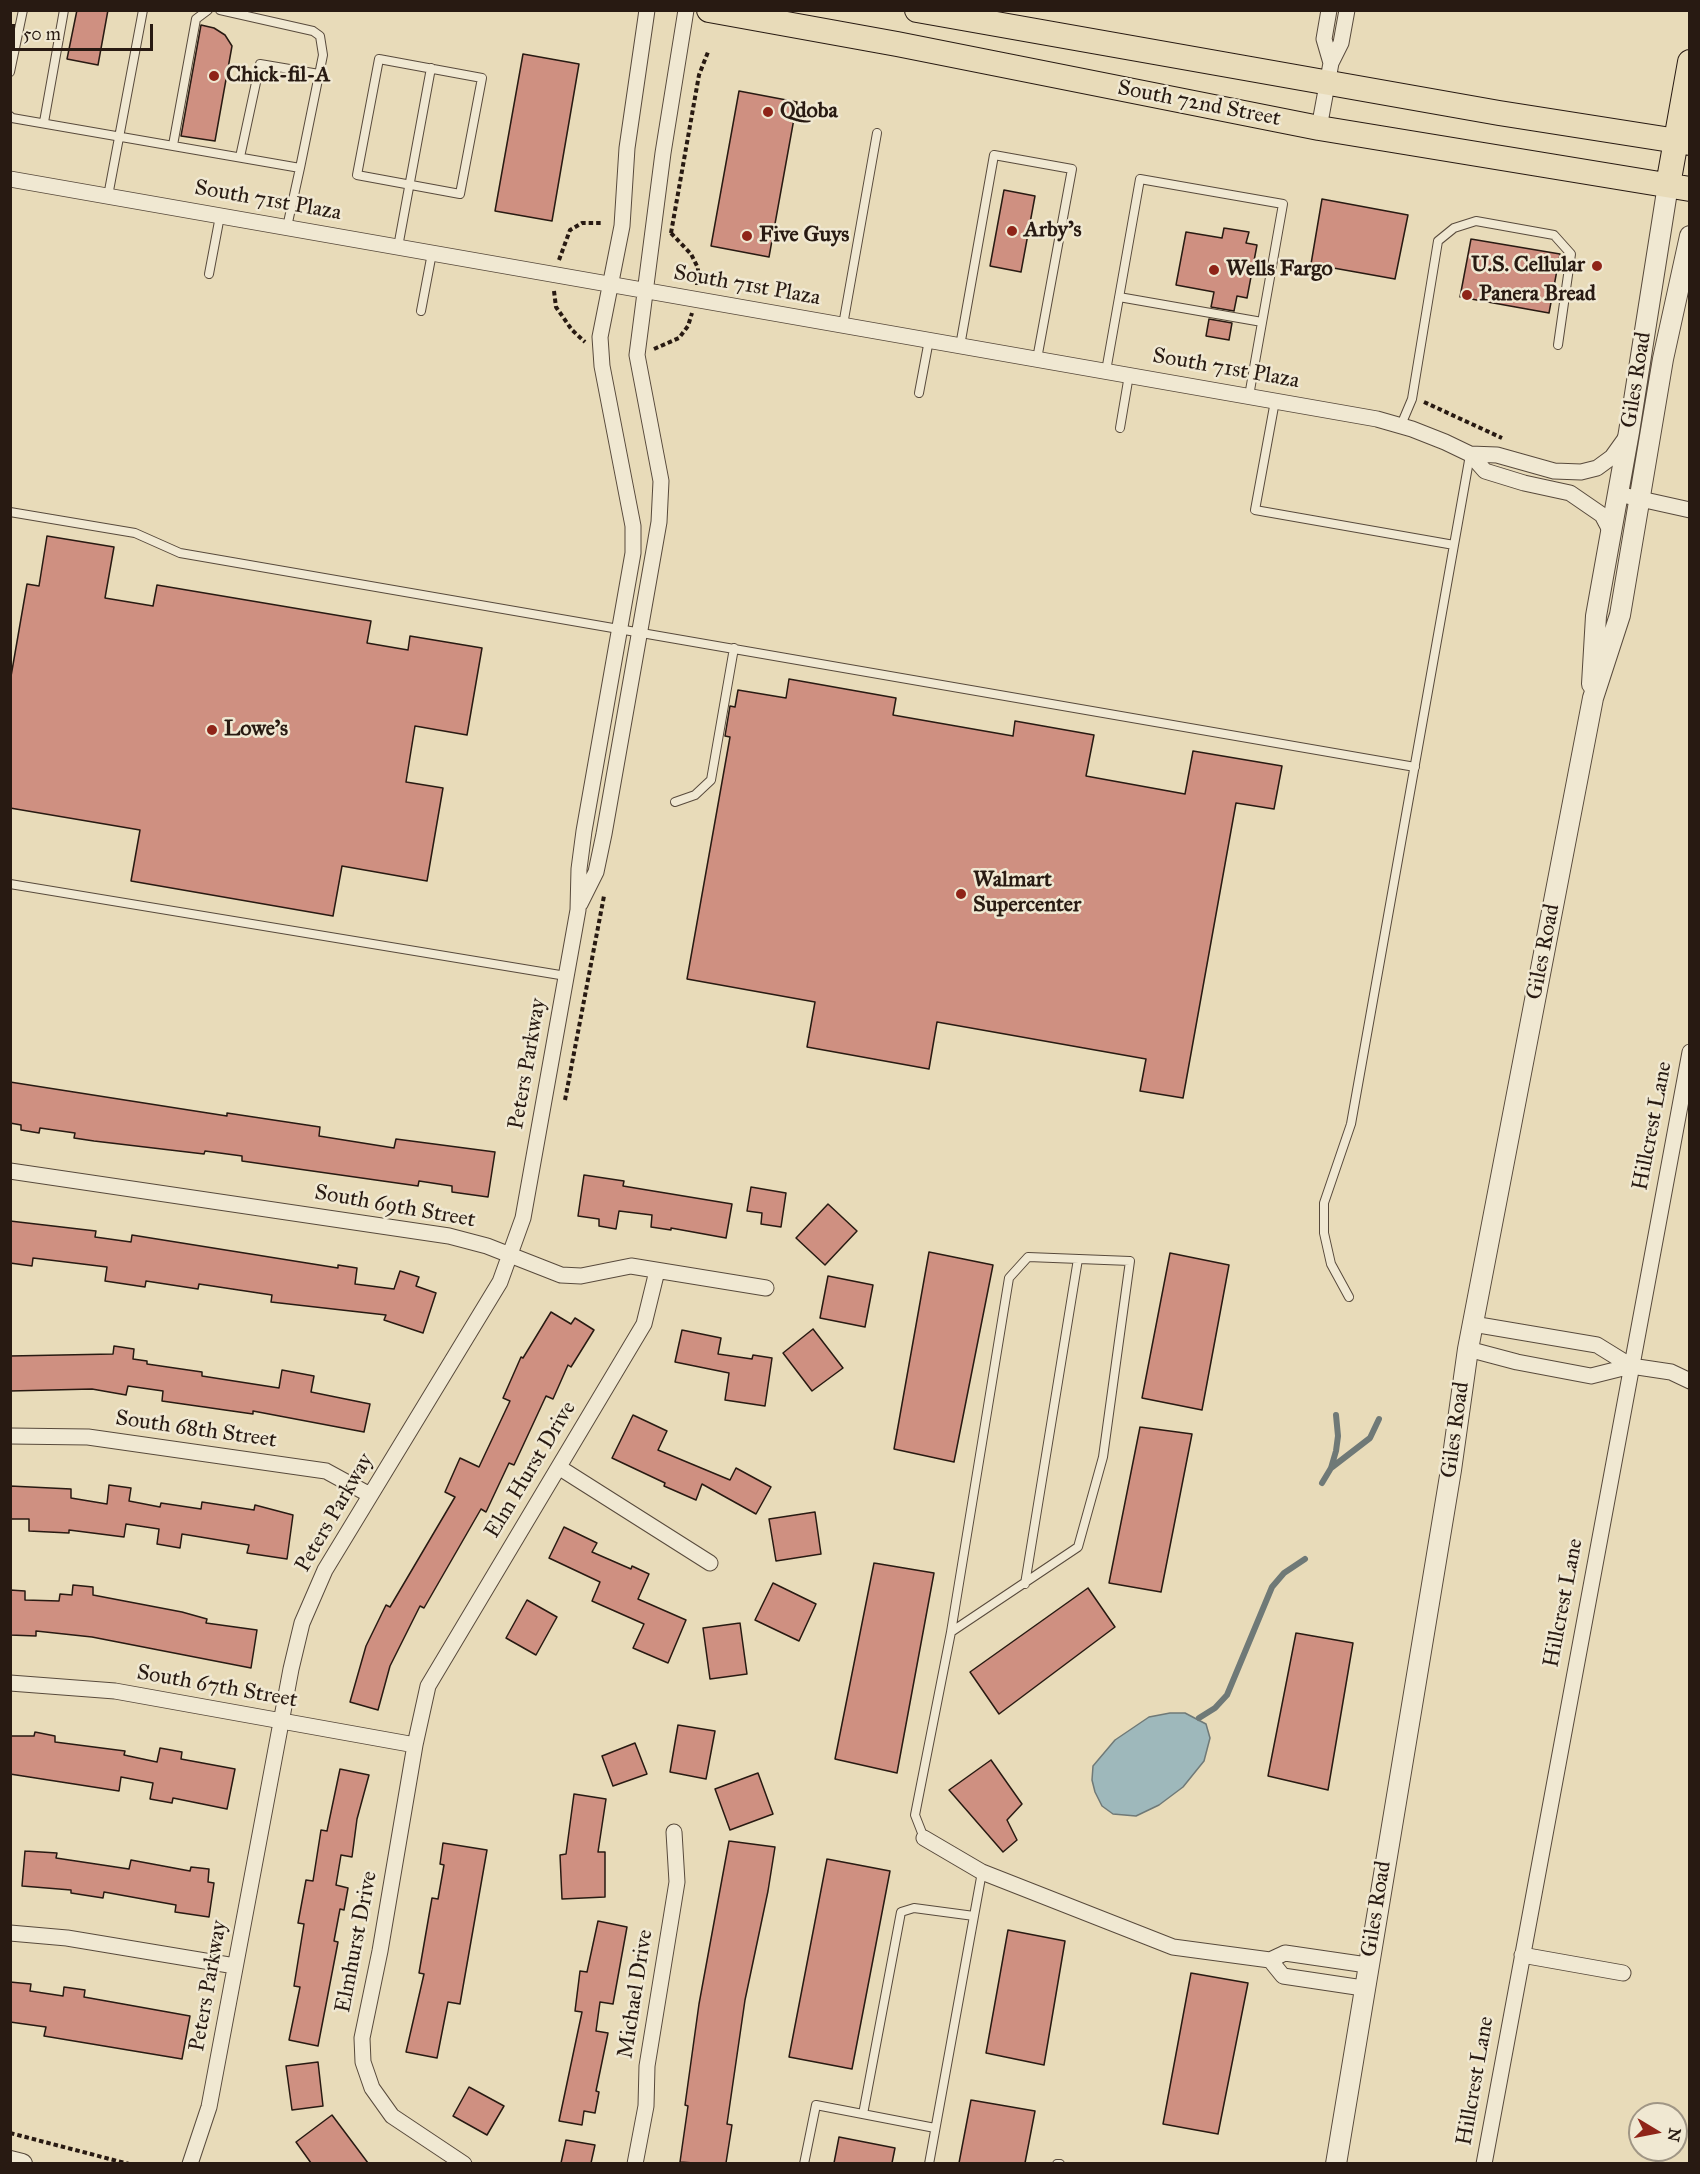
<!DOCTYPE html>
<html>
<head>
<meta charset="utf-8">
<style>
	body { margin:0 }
	#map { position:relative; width:1700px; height:2174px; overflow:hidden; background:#e8dbb9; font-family:"IM FELL Great Primer",serif }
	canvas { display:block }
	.frame { position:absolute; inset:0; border:12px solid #281a12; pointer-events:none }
	.north { position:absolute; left:1628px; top:2102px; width:60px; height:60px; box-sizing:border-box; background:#f0e8d2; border:2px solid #a09685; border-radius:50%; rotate:100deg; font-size:16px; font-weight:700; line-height:24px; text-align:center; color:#281a12 }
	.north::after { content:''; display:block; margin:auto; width:21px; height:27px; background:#8f2418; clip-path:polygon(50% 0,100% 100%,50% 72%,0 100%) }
	.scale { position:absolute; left:12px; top:24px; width:141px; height:27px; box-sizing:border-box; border:3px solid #281a12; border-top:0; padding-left:8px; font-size:18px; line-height:21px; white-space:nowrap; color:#281a12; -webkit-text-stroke:4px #f0e8d2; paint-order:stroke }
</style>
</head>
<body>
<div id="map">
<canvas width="1700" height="2174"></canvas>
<div class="frame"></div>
<div class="north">N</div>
<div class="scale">50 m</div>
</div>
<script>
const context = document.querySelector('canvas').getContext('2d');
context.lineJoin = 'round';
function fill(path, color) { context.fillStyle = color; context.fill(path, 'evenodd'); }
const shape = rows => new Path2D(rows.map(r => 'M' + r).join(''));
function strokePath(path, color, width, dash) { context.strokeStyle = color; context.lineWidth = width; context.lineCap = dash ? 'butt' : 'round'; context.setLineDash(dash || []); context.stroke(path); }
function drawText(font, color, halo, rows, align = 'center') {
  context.font = font + ' "IM FELL Great Primer",serif'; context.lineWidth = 5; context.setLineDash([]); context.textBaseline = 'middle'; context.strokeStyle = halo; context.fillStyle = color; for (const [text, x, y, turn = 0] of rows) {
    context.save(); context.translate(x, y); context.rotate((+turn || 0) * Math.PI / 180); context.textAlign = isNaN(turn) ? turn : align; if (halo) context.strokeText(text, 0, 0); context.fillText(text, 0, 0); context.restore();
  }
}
const water = shape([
	[1170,1713,1185,1713,1206,1724,1210,1738,1204,1761,1183,1787,1159,1805,1136,1816,1113,1814,1102,1806,1095,1792,1092,1780,1093,1766,1115,1740,1149,1717,1170,1713]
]);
fill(water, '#9eb8bb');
strokePath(water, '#6f7977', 1.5);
strokePath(shape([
	[1331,1468,1370,1438,1379,1419],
	[1322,1483,1331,1468,1336,1451,1338,1436,1336,1415],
	[1199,1718,1215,1708,1227,1695,1272,1587,1284,1573,1305,1559]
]), '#6f7977', 6);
const building = shape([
	[77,10,108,10,98,65,67,59,77,10],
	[201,25,214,28,225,35,232,46,215,141,181,136,201,25],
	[523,54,579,64,552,221,495,211,523,54],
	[739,91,797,102,769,257,711,246,739,91],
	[1004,190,1035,196,1021,272,990,266,1004,190],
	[1322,199,1408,215,1395,279,1311,264,1322,199],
	[1224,228,1249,232,1246,243,1257,245,1247,298,1237,296,1234,311,1211,307,1214,292,1176,285,1186,232,1222,238,1224,228],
	[1471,239,1560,254,1549,313,1460,297,1471,239],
	[1209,319,1232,323,1229,340,1206,336,1209,319],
	[47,536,114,547,105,598,153,606,157,585,371,621,367,643,408,650,410,636,482,648,467,735,415,726,406,782,443,788,427,881,342,866,333,916,131,881,140,830,10,808,10,682,27,584,39,586,47,536],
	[789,679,896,698,893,715,1013,736,1015,721,1094,735,1086,776,1185,794,1193,751,1282,766,1274,809,1236,803,1183,1098,1140,1091,1146,1059,937,1022,929,1069,807,1047,815,1002,687,979,730,737,725,736,730,706,735,707,738,690,786,698,789,679],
	[10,1082,227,1116,227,1113,320,1127,319,1136,394,1148,396,1139,495,1152,488,1197,452,1192,452,1186,419,1181,418,1186,242,1161,242,1156,205,1151,204,1154,94,1141,74,1138,75,1133,40,1128,39,1133,21,1130,21,1125,10,1123,10,1082],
	[584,1175,624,1181,623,1186,732,1204,726,1238,671,1228,671,1230,651,1227,652,1215,619,1211,616,1229,599,1226,599,1219,578,1216,584,1175],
	[751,1187,786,1193,781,1227,761,1224,762,1213,747,1211,751,1187],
	[828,1204,857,1231,825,1265,796,1238,828,1204],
	[10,1221,96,1231,95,1237,131,1242,132,1235,338,1268,338,1265,357,1268,355,1284,394,1289,400,1271,419,1277,416,1286,436,1293,423,1333,384,1320,386,1315,271,1302,272,1295,199,1284,198,1289,146,1281,145,1287,105,1281,107,1267,33,1258,32,1266,10,1263,10,1221],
	[929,1252,993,1265,954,1462,894,1449,929,1252],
	[1170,1253,1229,1265,1202,1410,1142,1398,1170,1253],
	[828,1276,873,1285,865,1327,820,1318,828,1276],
	[551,1312,571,1324,575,1318,594,1330,571,1367,568,1365,553,1399,546,1396,514,1465,509,1463,486,1512,481,1509,424,1608,420,1606,390,1666,378,1710,350,1702,366,1646,386,1605,390,1607,455,1497,445,1492,460,1458,479,1467,510,1401,503,1398,521,1357,523,1358,551,1312],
	[813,1329,843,1368,812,1391,783,1353,813,1329],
	[682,1330,721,1338,718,1354,752,1359,753,1355,772,1358,765,1406,725,1400,729,1373,675,1362,682,1330],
	[114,1346,134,1349,133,1359,147,1361,147,1364,202,1372,202,1376,279,1388,282,1370,314,1376,311,1392,370,1404,364,1432,253,1411,253,1414,162,1401,163,1391,128,1386,126,1395,92,1389,10,1391,10,1356,113,1354,114,1346],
	[633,1415,667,1431,658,1450,730,1480,736,1468,771,1487,756,1514,702,1484,696,1500,664,1486,665,1483,612,1458,633,1415],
	[1140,1427,1192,1434,1161,1592,1109,1583,1140,1427],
	[109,1485,131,1488,129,1501,160,1507,161,1503,201,1509,202,1502,254,1510,255,1505,293,1515,287,1559,247,1553,249,1545,182,1534,180,1548,157,1544,159,1529,126,1524,124,1537,69,1530,69,1533,29,1531,29,1519,10,1519,10,1486,71,1489,71,1498,107,1504,109,1485],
	[815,1512,821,1554,776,1561,769,1519,815,1512],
	[564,1527,597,1543,592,1552,631,1569,632,1566,649,1574,638,1599,686,1620,668,1663,633,1648,644,1624,592,1601,600,1582,549,1558,564,1527],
	[874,1563,934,1573,897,1773,835,1759,874,1563],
	[773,1583,816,1604,799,1641,755,1620,773,1583],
	[73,1585,93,1587,93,1595,182,1612,207,1619,206,1623,257,1630,251,1668,92,1637,36,1631,36,1636,10,1635,10,1590,25,1591,25,1600,59,1601,60,1594,72,1595,73,1585],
	[1088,1588,1115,1627,999,1714,970,1672,1088,1588],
	[527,1600,557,1617,536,1655,506,1638,527,1600],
	[740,1623,747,1674,710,1679,703,1628,740,1623],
	[1296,1633,1353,1643,1328,1790,1268,1776,1296,1633],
	[678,1725,715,1731,706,1779,670,1772,678,1725],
	[35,1732,55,1736,55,1742,125,1751,124,1755,157,1762,160,1748,182,1752,181,1759,235,1769,227,1809,173,1798,172,1803,150,1799,153,1783,121,1777,119,1791,10,1774,10,1736,34,1736,35,1732],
	[635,1743,647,1774,613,1786,602,1756,635,1743],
	[991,1760,1022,1804,1007,1820,1017,1840,1003,1852,949,1790,991,1760],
	[340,1769,369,1775,357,1819,352,1857,341,1855,336,1885,348,1888,344,1910,340,1909,334,1941,338,1942,318,2046,289,2040,300,1987,294,1986,304,1924,298,1923,306,1880,313,1881,321,1830,327,1831,340,1769],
	[758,1773,773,1814,730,1830,715,1789,758,1773],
	[574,1794,606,1799,598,1852,605,1852,605,1897,562,1899,560,1855,566,1854,574,1794],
	[729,1841,775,1847,768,1891,745,2000,727,2124,732,2125,726,2163,694,2163,680,2162,688,2106,685,2105,699,2004,729,1841],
	[443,1843,487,1850,460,2004,448,2002,437,2058,406,2052,424,1974,419,1973,432,1898,438,1899,444,1865,440,1864,443,1843],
	[25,1851,57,1853,56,1858,129,1869,131,1860,190,1871,191,1867,209,1869,208,1882,214,1883,209,1917,175,1912,176,1905,104,1892,103,1898,71,1893,71,1890,22,1886,25,1851],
	[827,1859,890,1871,852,2069,789,2057,827,1859],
	[598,1921,627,1927,613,2004,600,2002,596,2031,608,2033,596,2091,599,2092,595,2113,584,2111,582,2125,559,2121,582,2012,575,2011,580,1971,587,1972,598,1921],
	[1008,1930,1065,1941,1044,2065,986,2053,1008,1930],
	[1191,1973,1248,1983,1218,2134,1163,2124,1191,1973],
	[10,1982,31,1984,30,1991,63,1996,64,1987,85,1990,84,1997,190,2016,182,2059,44,2036,46,2027,10,2022,10,1982],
	[318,2062,323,2106,292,2110,286,2066,318,2062],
	[469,2087,504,2106,487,2135,453,2116,469,2087],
	[971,2100,1035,2111,1025,2163,959,2163,971,2100],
	[332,2115,368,2163,311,2163,296,2142,332,2115],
	[839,2137,895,2148,892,2163,834,2163,839,2137],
	[566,2140,595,2145,591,2163,561,2163,566,2140]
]);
fill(building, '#cf9081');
strokePath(building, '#281a12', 1.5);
const service = shape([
	[220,10,313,31,320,36,323,55,300,168],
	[379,59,482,78,460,194,357,175,379,59],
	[10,72,23,10],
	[10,116,12,118,300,168,287,227],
	[44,122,64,10],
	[173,145,196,19,208,10],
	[240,157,260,64,319,74],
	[108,196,143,10],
	[398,247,431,68],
	[209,274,220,216],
	[1119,297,1262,322],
	[421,311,432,253],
	[843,325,877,133],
	[960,346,994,155,1072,169,1037,359],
	[1106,371,1140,179,1283,204,1249,396],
	[919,393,929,340],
	[1275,401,1255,510,1454,545],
	[1401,425,1412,399,1438,241,1454,228,1476,221,1554,235,1571,254,1558,345],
	[1120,428,1129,375],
	[10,512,135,533,180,553,1415,767],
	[675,802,695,795,711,780,734,648],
	[10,884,566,976],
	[1349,1297,1331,1264,1324,1233,1324,1203,1351,1124,1470,455],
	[1025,1584,1078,1259],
	[924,1838,915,1815,951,1632,1078,1547,1103,1457,1130,1261,1028,1257,1009,1278,951,1632],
	[863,2114,901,1912,914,1908,974,1916],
	[804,2164,816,2105,935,2128],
	[929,2164,982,1872],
	[1057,2164,1060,2164]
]);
const minor = shape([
	[1329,10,1324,39,1331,63],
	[1319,128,1331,63,1341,43,1347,10],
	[10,179,1377,419,1412,429,1445,442,1470,454,1485,471,1524,483,1570,493,1602,515,1611,532],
	[1470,454,1497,455,1554,471,1581,472,1597,468,1612,457,1627,436],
	[1618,494,1690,510],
	[580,904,596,872,604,834,659,522,661,481,637,355,663,153,686,10],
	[10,1171,449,1236,487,1246,561,1275,581,1276,631,1266,766,1288],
	[1473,1324,1597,1345,1631,1366,1671,1372,1690,1381],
	[1468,1349,1517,1362,1591,1376,1631,1366],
	[10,1436,88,1437,326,1471,370,1495],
	[560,1468,710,1563],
	[10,1683,115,1691,415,1745],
	[924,1838,982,1872,1173,1947,1270,1960,1285,1953,1367,1965],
	[10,1933,67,1938,235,1966],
	[1522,1955,1623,1973],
	[1270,1960,1283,1976,1363,1988],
	[190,2164,209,2107,291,1669,302,1623,325,1570,500,1282,523,1218,578,910,579,869,584,831,633,553,633,526,602,366,600,337,622,226,627,148,647,10],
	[464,2164,392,2116,372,2088,363,2062,362,2038,380,1951,415,1745,428,1686,644,1324,657,1271],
	[635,2164,646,2106,647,2066,677,1882,674,1832],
	[1484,2164,1690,1052]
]);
const tertiary = shape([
	[1592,684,1596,616,1629,432,1668,185],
	[10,2161,22,2164],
	[1336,2164,1451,1470,1468,1349,1593,698,1620,615,1663,359,1690,236]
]);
const primary = shape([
	[709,10,897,44,1319,128,1690,189],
	[917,10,1499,113,1690,143],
	[1668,185,1690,62]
]);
strokePath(service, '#584a3c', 10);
strokePath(minor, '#584a3c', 17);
strokePath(tertiary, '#584a3c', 22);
strokePath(primary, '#281a12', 26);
strokePath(shape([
	[671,233,691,254,698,268,697,285],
	[671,233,699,75,708,52],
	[559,260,570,230,582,223,602,223],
	[554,291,556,307,572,330,585,342],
	[654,349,679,338,688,326,692,313],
	[1424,402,1502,438],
	[565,1100,604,896],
	[10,2133,129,2164]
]), '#281a12', 4, [4.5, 3]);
strokePath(service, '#f0e8d2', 8);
strokePath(minor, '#f0e8d2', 15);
strokePath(tertiary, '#f0e8d2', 20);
strokePath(primary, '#e8dbb9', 24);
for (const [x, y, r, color] of [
	[214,76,6,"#8f2418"],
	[768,112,6,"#8f2418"],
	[1012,231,6,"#8f2418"],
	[747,236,6,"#8f2418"],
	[1597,266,6,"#8f2418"],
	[1214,270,6,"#8f2418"],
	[1467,295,6,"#8f2418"],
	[212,730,6,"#8f2418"],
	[961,894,6,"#8f2418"]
]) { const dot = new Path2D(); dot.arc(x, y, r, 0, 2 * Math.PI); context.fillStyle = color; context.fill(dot); strokePath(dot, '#f0e8d2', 2); }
drawText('bold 22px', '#281a12', '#f0e8d2', [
	["Chick-fil-A",226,76],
	["Qdoba",780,112],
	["Arby's",1024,231],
	["Five Guys",759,236],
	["U.S. Cellular",1585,266,"right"],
	["Wells Fargo",1226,270],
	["Panera Bread",1479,295],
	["Lowe's",224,730],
	["Walmart",973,881],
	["Supercenter",973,906]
], 'left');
drawText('22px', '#281a12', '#f0e8d2', [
	["South 72nd Street",1199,104,11],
	["South 71st Plaza",268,201,10],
	["South 71st Plaza",747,286,10],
	["South 71st Plaza",1226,369,10],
	["Giles Road",1637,380,-81],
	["Giles Road",1544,952,-79],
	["Peters Parkway",528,1064,-80],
	["Hillcrest Lane",1653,1126,-79],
	["South 69th Street",395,1207,10],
	["South 68th Street",196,1430,8],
	["Giles Road",1456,1430,-82],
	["Elm Hurst Drive",531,1470,-59],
	["Peters Parkway",335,1513,-60],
	["Hillcrest Lane",1564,1603,-79],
	["South 67th Street",217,1687,10],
	["Giles Road",1377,1909,-81],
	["Elmhurst Drive",357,1942,-79],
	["Peters Parkway",209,1986,-80],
	["Michael Drive",636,1994,-81],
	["Hillcrest Lane",1476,2081,-80]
]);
</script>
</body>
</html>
